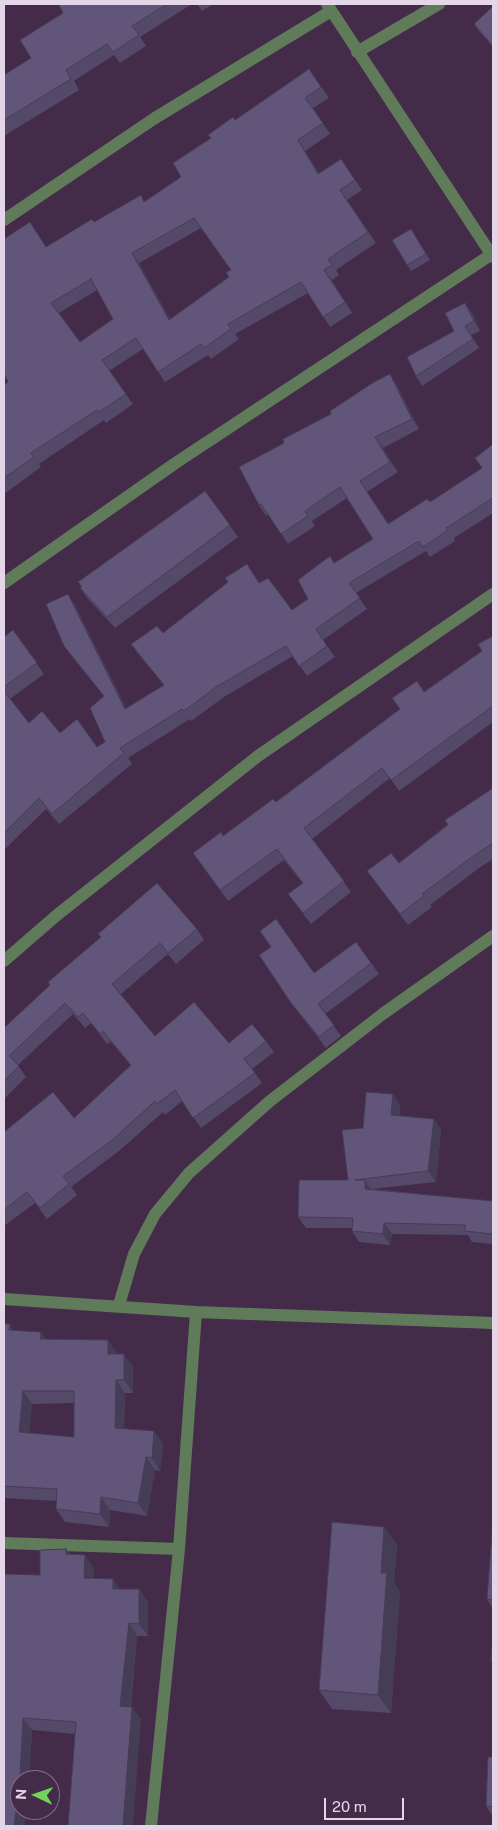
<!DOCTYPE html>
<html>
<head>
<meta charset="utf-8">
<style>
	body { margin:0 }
	#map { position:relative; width:497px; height:1830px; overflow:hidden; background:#442b49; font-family:"Public Sans",sans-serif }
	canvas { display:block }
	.frame { position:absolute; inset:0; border:5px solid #e5d5e8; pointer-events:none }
	.north { position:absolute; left:10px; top:1770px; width:50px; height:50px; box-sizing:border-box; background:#442b49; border:1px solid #846f89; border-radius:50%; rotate:273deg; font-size:14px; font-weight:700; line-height:20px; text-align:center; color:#e5d5e8 }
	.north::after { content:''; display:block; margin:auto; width:18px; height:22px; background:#72d25d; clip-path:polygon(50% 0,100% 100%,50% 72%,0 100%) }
	.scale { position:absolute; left:324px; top:1798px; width:80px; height:22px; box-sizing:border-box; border:2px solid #e5d5e8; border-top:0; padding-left:6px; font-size:15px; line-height:18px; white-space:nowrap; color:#e5d5e8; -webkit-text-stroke:4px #442b49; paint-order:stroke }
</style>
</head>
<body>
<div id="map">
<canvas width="497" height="1830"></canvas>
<div class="frame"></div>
<div class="north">N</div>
<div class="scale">20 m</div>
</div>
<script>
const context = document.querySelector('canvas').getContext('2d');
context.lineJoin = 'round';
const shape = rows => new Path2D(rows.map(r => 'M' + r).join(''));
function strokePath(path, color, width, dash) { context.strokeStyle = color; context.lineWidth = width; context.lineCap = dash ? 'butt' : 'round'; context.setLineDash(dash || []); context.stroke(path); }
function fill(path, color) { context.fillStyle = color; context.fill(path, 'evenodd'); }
strokePath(shape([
	[327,4,493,257],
	[357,52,439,4],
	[4,220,155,118,331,11],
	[4,583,177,462,492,254],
	[4,961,57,915,258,756,493,594],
	[4,1299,196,1312,493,1323],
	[119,1305,134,1254,155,1214,189,1173,270,1101,384,1013,493,936],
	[4,1543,179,1549],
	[151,1826,179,1549,196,1312]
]), '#607b5a', 12);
fill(shape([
	[61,4,192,4,140,37,146,46,120,63,114,55,74,81,79,90,4,136,4,75,31,58,63,13],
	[197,4,213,4,202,11],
	[493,9,493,47,478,30,474,24],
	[309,69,329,98,313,108,330,134,305,151,319,173,341,159,362,190,347,200,376,243,336,270,339,275,332,280,352,313,330,327,308,293,235,334,239,339,211,359,208,355,165,382,143,349,109,371,133,404,106,423,104,420,39,464,41,467,4,494,4,385,8,382,46,247,94,222,145,201,181,177,211,138,235,120],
	[201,228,231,270,229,277,170,319,139,263],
	[97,290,113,319,80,342,59,313],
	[411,229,430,260,411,271,407,265],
	[472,312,480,331,471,335,479,348,422,386,416,376,454,331],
	[397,385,419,429,383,448,398,472,367,492,389,524,430,502,482,468,475,458,493,444,493,513,454,538,455,541,430,557,426,551,356,593,367,609,323,640,335,657,307,676,293,656,224,697,191,721,190,719,128,758,132,764,59,824,46,809,4,850,4,637,13,630,44,674,10,699,29,723,60,733,97,747,105,742,104,696,72,657,64,646,68,594,75,605,126,708,164,685,138,654,131,644,163,633,260,583,292,610,308,599,334,563,373,539,347,498,312,521,315,526,288,544,268,514,266,516,259,505],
	[205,491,238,537,115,628,88,599,80,588],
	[493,636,493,722,399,791,390,778,312,839,351,892,311,924,288,894,302,883,284,860,228,901,193,853,223,836,276,802,425,692,482,651],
	[493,788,493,859,479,868,430,905,432,907,408,925,367,871,399,863],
	[197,929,204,940,176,964,168,954,121,994,155,1036,229,1043,266,1041,274,1052,252,1069,262,1083,201,1128,182,1101,165,1115,163,1112,119,1151,71,1187,77,1195,47,1219,35,1203,4,1226,4,1132,74,1118,131,1066,111,1042,107,1044,91,1023,85,1028,73,1014,18,1065,26,1077,4,1099,4,1028,101,937,98,934],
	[356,942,379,974,325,1014,341,1036,326,1048,291,1003,314,973],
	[400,1105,400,1116,434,1119,441,1130,436,1182,372,1189,493,1201,493,1244,472,1242,468,1235,392,1234,390,1245,359,1242,352,1231,352,1228,306,1228,298,1217,348,1180,363,1128],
	[4,1324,14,1331,41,1332,46,1339,108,1340,117,1354,133,1366,133,1393,125,1393,124,1429,154,1431,163,1444,160,1471,155,1470,147,1516,110,1510,109,1527,65,1522,56,1509,56,1501,4,1498],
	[74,1403,74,1437,29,1433,32,1404],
	[493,1519,493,1609,487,1599],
	[384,1527,397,1545,394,1583,400,1592,391,1713,332,1709,319,1690],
	[70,1554,94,1568,93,1579,113,1579,120,1589,139,1589,148,1602,148,1636,137,1636,131,1706,141,1719,75,1734,32,1730,29,1780,20,1780,20,1810,26,1810,24,1826,4,1826,40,1575],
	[493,1757,493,1817,486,1806]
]), '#544969');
fill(shape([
	[298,140,326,184,318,174],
	[132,253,139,263,176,331,169,320],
	[324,270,332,280,352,313,345,302],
	[465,303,472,312,480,331,474,321],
	[390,374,397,385,419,429,412,419],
	[375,437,383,448,398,472,390,462],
	[68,594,75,605,132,720,125,709],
	[393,1094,400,1105,399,1126,391,1115],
	[434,1119,441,1130,436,1182,428,1171],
	[365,1180,372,1191,365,1189],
	[384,1223,392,1234,390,1245,383,1234],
	[10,1324,18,1337,9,1330],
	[41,1332,50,1344,40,1339],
	[108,1340,117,1353,117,1367,108,1354],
	[124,1354,133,1366,133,1393,124,1380],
	[116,1380,125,1393,124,1441,115,1428],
	[23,1391,32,1404,28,1444,19,1432],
	[154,1431,163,1444,160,1471,152,1458],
	[146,1457,155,1470,147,1516,138,1503],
	[101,1497,110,1510,109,1527,100,1514],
	[384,1527,397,1545,394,1583,400,1592,391,1713,378,1695,381,1573],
	[66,1549,75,1562,66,1554],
	[85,1555,94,1568,93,1591,84,1578],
	[113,1579,122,1592,113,1589],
	[139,1589,148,1602,148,1636,139,1624],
	[129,1623,137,1636,129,1718,120,1706],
	[132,1707,141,1719,133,1826,123,1826],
	[23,1718,32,1730,29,1780,20,1780,20,1810,26,1810,24,1826,14,1826]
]), '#453c55');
const building = shape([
	[61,4,167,4,132,26,139,35,113,52,107,44,66,70,71,79,4,120,4,75,31,58,20,40,63,13,59,5,61,4],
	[492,7,493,9,493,46,474,24,492,7],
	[309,69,321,87,305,98,323,123,298,140,318,174,341,159,355,180,340,190,368,232,328,259,332,265,324,270,345,302,323,317,301,282,228,324,231,329,204,348,201,344,158,372,136,338,102,360,126,394,99,412,97,410,31,453,34,457,4,478,4,385,8,382,4,374,4,239,30,222,46,247,92,219,94,222,141,195,144,202,181,177,173,163,211,138,208,135,233,117,235,120,309,69],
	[194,218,231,270,226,272,229,277,169,320,132,253,194,218],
	[91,279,113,319,80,342,51,303,91,279],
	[411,229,426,254,407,265,392,240,411,229],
	[465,303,474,321,465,326,473,339,416,376,407,357,454,331,445,313,465,303],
	[390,374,412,419,375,437,390,462,360,481,388,524,427,499,430,502,482,468,475,458,493,444,493,498,446,528,448,530,423,547,419,541,349,583,360,598,316,629,327,646,299,666,286,646,216,687,184,711,182,709,120,748,124,753,52,814,39,798,4,833,4,691,29,723,42,711,60,733,77,719,97,747,105,742,90,708,104,696,64,646,46,604,68,594,125,709,164,685,131,644,157,626,163,633,228,582,225,578,247,564,259,583,268,578,292,610,308,599,298,580,330,556,334,563,373,539,340,487,305,511,308,516,281,534,261,504,259,505,239,467,284,443,283,439,331,414,330,411,374,382,390,374],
	[205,491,230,525,107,617,80,588,82,587,78,582,205,491],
	[13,630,37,663,4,687,4,637,13,630],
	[493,636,493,706,391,780,382,768,304,828,344,881,303,913,288,894,303,883,277,849,220,890,193,853,221,832,223,836,273,799,276,802,400,709,392,698,417,681,424,692,482,651,478,644,493,636],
	[493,788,493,843,472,857,422,894,424,896,400,914,367,871,391,853,399,863,448,825,445,820,493,788],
	[157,883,197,929,168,953,160,943,112,984,155,1036,194,1002,229,1043,252,1024,266,1041,244,1059,255,1073,193,1118,175,1090,157,1104,155,1101,111,1141,63,1176,69,1184,40,1208,27,1192,4,1210,4,1132,53,1092,74,1118,131,1065,103,1031,100,1034,83,1013,78,1017,65,1003,9,1056,19,1066,4,1081,4,1028,50,985,48,982,101,937,98,934,157,883],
	[276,919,314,973,356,942,371,963,318,1004,334,1025,319,1037,291,1003,259,955,271,947,260,931,276,919],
	[366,1092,393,1094,391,1115,434,1119,428,1171,354,1180,365,1180,365,1189,493,1201,493,1222,492,1234,465,1231,465,1225,384,1223,383,1234,352,1231,353,1218,298,1217,299,1180,348,1180,342,1130,363,1128,366,1092],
	[4,1324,10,1324,9,1330,41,1332,40,1339,108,1340,108,1354,124,1354,124,1380,116,1380,115,1428,154,1431,152,1458,146,1457,138,1503,101,1497,100,1514,56,1509,57,1489,4,1486,4,1324],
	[23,1391,74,1391,74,1437,19,1432,23,1391],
	[493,1519,493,1600,487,1599,493,1519],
	[332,1522,384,1527,381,1573,387,1573,378,1695,319,1690,332,1522],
	[66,1549,66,1554,85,1555,84,1578,113,1579,113,1589,139,1589,139,1624,129,1623,120,1706,132,1707,123,1826,68,1826,76,1722,23,1718,20,1778,14,1826,4,1826,4,1574,40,1575,40,1550,66,1549],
	[493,1632,493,1661,491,1661,493,1632],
	[488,1757,493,1757,493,1807,486,1806,488,1757]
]);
fill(building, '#62557a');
strokePath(building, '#453c55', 1);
</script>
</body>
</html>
